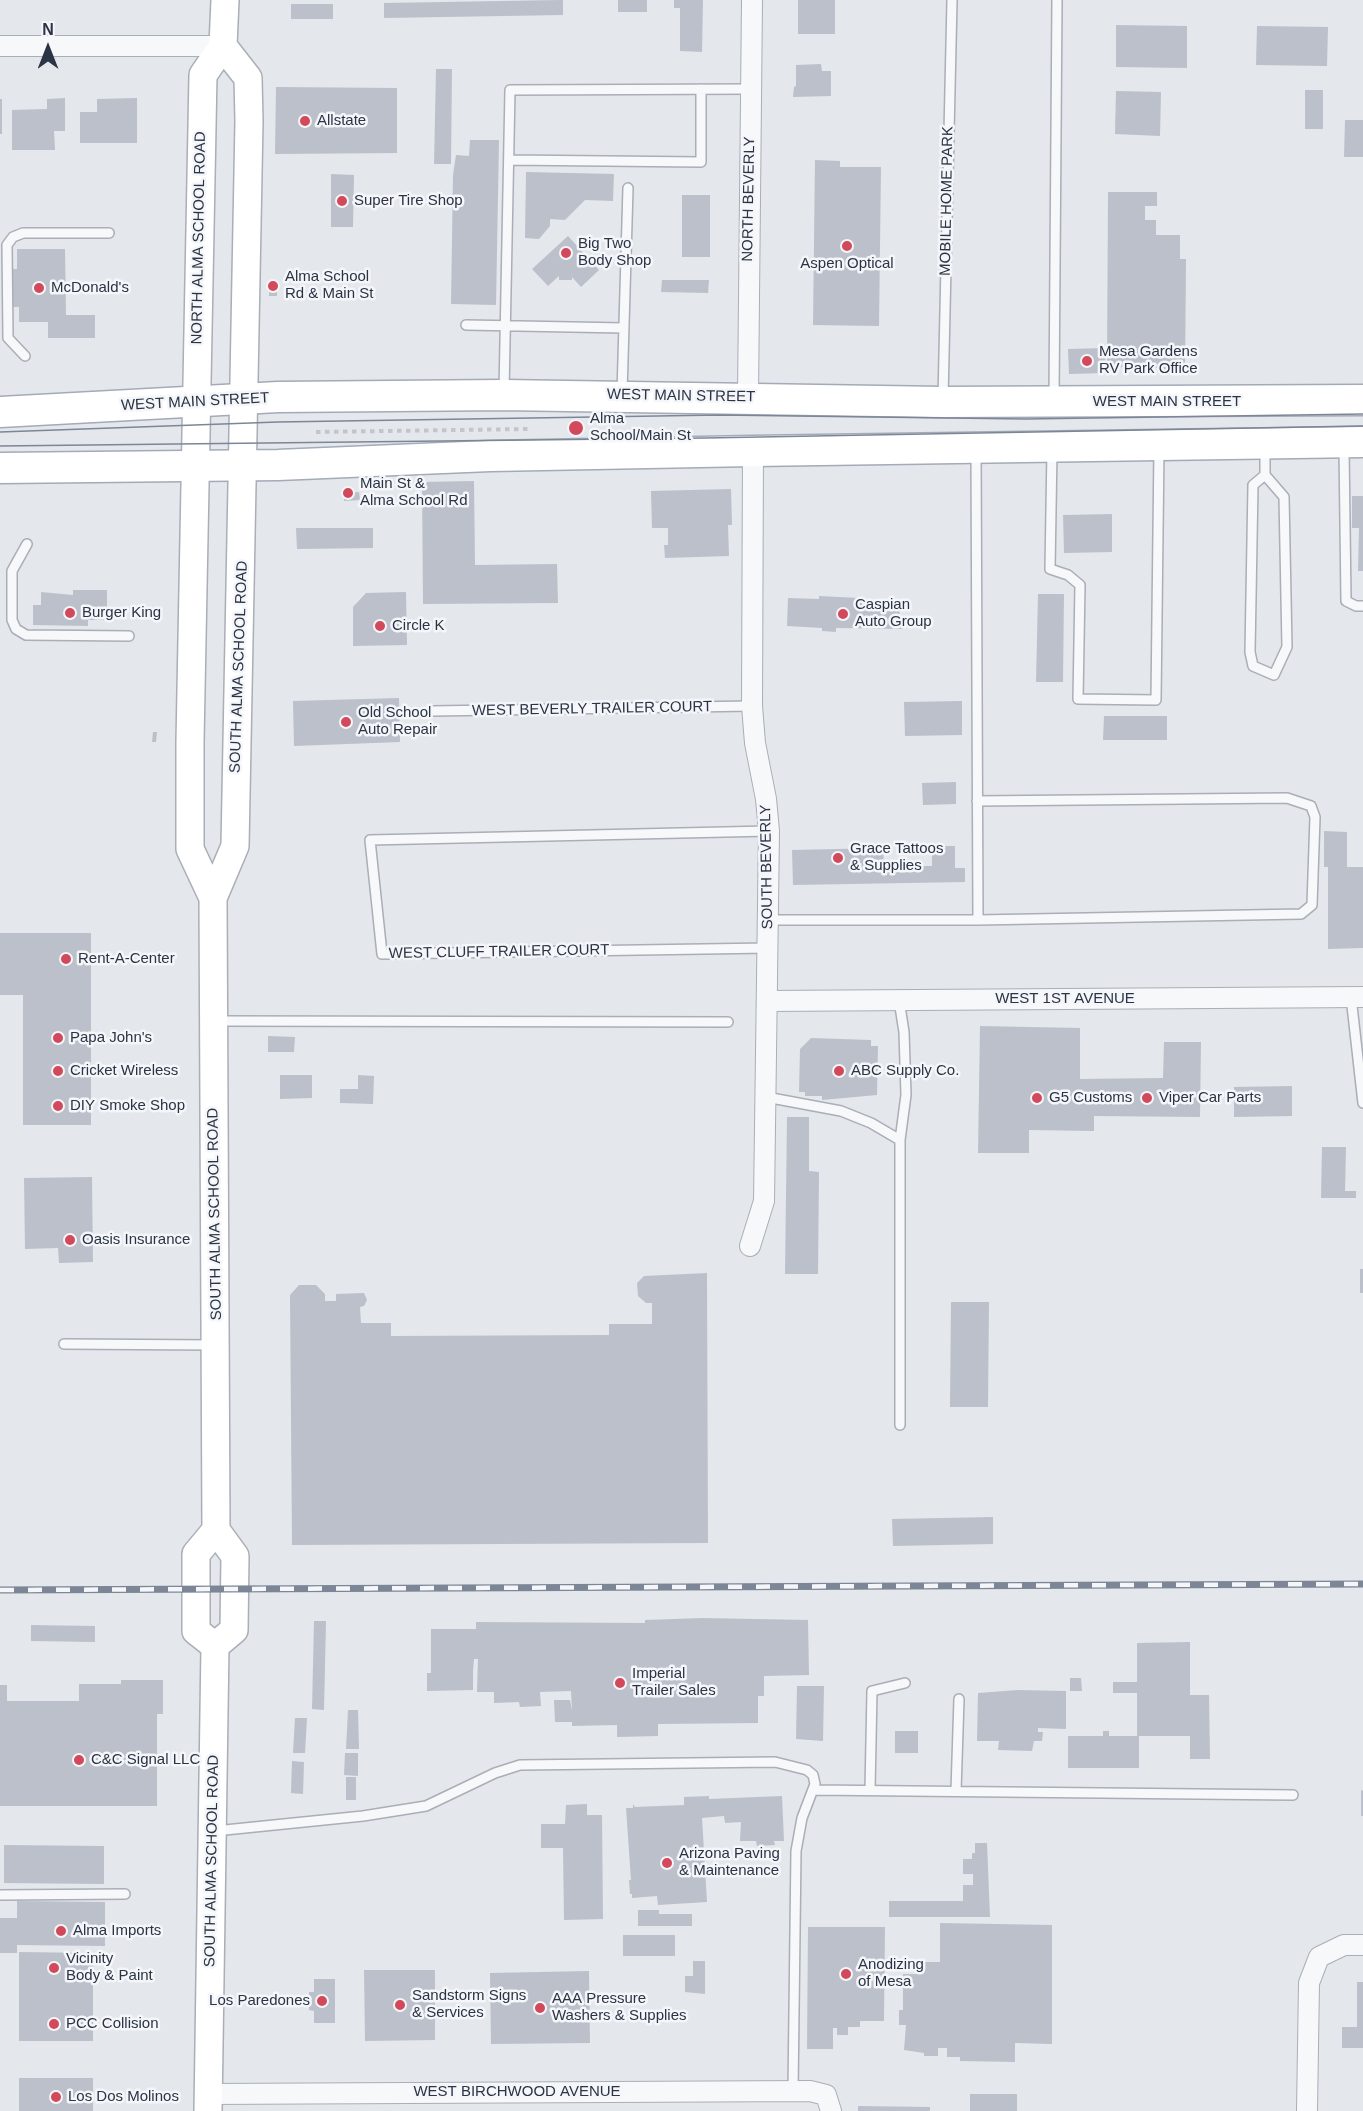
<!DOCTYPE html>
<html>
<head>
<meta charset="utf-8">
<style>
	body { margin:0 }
	#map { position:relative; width:1363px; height:2111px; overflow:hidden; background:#e4e7ec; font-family:Arial,sans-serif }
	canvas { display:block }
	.north { position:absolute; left:18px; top:18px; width:60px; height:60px; -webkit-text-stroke:4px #f4f6f9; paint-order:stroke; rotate:0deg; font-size:16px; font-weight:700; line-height:24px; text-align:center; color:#2b3445 }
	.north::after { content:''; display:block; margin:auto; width:21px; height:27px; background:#2b3445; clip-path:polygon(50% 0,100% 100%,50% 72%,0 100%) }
</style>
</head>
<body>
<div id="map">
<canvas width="1363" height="2111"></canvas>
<div class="north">N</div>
</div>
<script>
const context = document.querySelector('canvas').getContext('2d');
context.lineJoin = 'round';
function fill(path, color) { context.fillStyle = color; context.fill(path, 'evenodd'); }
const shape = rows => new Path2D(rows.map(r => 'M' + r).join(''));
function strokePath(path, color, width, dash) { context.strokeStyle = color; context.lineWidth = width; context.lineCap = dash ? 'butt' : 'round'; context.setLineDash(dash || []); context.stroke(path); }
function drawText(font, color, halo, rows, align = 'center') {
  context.font = font + ' Arial,sans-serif'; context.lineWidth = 5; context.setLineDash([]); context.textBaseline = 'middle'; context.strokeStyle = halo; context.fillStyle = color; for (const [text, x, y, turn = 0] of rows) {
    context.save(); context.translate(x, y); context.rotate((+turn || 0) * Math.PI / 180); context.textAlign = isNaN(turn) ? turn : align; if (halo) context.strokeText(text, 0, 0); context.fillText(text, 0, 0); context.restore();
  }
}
fill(shape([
	[560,0,563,0,563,15,384,18,384,3],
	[618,0,647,0,647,12,618,12],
	[674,0,703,0,702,52,680,51,680,8,674,8],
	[798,0,835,0,835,34,798,34],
	[291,4,333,4,333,19,291,19],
	[1116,25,1187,26,1187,68,1116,67],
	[1257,26,1328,27,1327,66,1256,65],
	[821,64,822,71,831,71,831,96,793,97,794,87,796,86,796,65],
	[436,69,452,69,451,164,434,164],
	[276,87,397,88,397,153,275,154],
	[1305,90,1323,90,1323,129,1305,129],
	[1116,91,1161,92,1160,136,1115,134],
	[65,98,65,131,54,131,55,150,12,150,12,110,47,109,47,99],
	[137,98,137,143,80,143,80,112,97,112,97,99],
	[0,99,2,99,2,134,0,134],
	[1345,120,1363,120,1363,157,1344,157],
	[470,140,499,140,496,305,451,304,453,175,456,155,469,156],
	[815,160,840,161,840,167,881,167,879,326,813,325],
	[526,172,614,174,613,201,585,200,565,220,550,219,550,226,539,239,525,238],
	[331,174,354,175,353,227,331,227],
	[1108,192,1157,192,1157,206,1145,206,1145,220,1156,220,1156,235,1180,235,1180,259,1186,259,1185,374,1164,374,1164,368,1107,367],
	[682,195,710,195,710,257,682,257],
	[568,236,599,270,581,287,572,277,572,280,559,280,559,276,548,286,532,269],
	[17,249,65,249,66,315,95,315,95,338,48,338,48,322,19,322,19,307,13,307,13,269,17,269],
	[269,280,277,280,277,296,269,296],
	[662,280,709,280,708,293,661,292],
	[1105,348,1106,373,1069,374,1068,349],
	[474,481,475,565,557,564,558,603,423,604,422,482],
	[731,489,732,525,728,525,729,556,665,558,664,545,668,545,668,528,652,528,651,491],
	[359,492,360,500,344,501,344,493],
	[1352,496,1363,496,1363,571,1358,571,1359,528,1352,528],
	[1112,514,1112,552,1064,553,1063,515],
	[296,528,373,528,373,548,297,549],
	[73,590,107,590,107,620,88,620,88,626,33,625,33,605,41,605,41,592,73,595],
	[406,592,407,645,353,646,353,607,366,593],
	[1038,594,1064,594,1063,682,1036,682],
	[819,596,859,598,858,602,900,604,899,624,903,624,903,629,836,628,836,632,822,631,822,628,787,626,788,598,819,599],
	[399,698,400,742,294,746,293,701],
	[962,701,962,735,905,736,904,702],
	[1104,716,1167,716,1167,740,1103,740],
	[153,732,157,732,156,742,152,742],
	[956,782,956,804,923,805,922,783],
	[1324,831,1347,832,1347,867,1363,867,1363,948,1328,949,1328,867,1324,867],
	[932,846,955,846,955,868,965,868,965,882,793,885,792,850,883,848,884,866,932,866],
	[0,933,91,933,91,1125,23,1125,23,995,0,995],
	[980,1026,1080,1028,1080,1079,1163,1078,1164,1042,1201,1042,1200,1117,1094,1116,1094,1131,1029,1130,1029,1153,978,1153],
	[268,1036,295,1037,294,1052,268,1052],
	[811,1038,871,1040,871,1046,878,1046,877,1095,822,1100,822,1096,805,1096,805,1092,799,1092,800,1049],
	[280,1075,312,1075,312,1098,280,1099],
	[358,1075,374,1076,373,1104,340,1103,340,1089,358,1089],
	[1292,1086,1292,1116,1234,1117,1234,1087],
	[787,1117,809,1117,809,1171,819,1172,818,1274,785,1274],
	[1322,1147,1346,1147,1345,1191,1356,1191,1356,1198,1321,1198],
	[92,1177,93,1262,59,1263,58,1248,25,1249,24,1178],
	[1360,1269,1363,1269,1363,1293,1360,1293],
	[707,1273,708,1543,292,1545,290,1295,299,1285,316,1285,325,1294,325,1301,336,1301,336,1294,364,1293,367,1300,364,1306,360,1307,361,1323,391,1323,391,1336,609,1335,609,1324,652,1324,652,1303,646,1303,638,1296,637,1283,644,1276],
	[951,1302,989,1302,988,1407,950,1407],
	[993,1517,993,1544,893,1546,892,1519],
	[702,1618,808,1620,809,1675,764,1676,764,1696,758,1696,758,1723,658,1724,658,1736,617,1737,617,1725,572,1726,572,1722,555,1722,554,1700,570,1700,572,1711,571,1691,540,1692,541,1706,520,1707,519,1702,494,1703,494,1692,477,1692,478,1659,474,1659,473,1671,473,1690,427,1691,427,1673,431,1673,431,1629,476,1629,476,1622,645,1623,645,1620],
	[314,1621,326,1621,324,1710,312,1709],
	[31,1625,95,1626,95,1642,31,1641],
	[1190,1642,1190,1695,1209,1695,1210,1759,1190,1759,1190,1736,1137,1736,1137,1693,1113,1693,1113,1682,1137,1682,1137,1643],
	[1070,1678,1081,1678,1082,1691,1070,1691],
	[121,1680,163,1680,163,1714,157,1714,157,1806,0,1806,0,1685,7,1685,7,1701,79,1701,79,1684,121,1684],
	[797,1686,824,1686,823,1741,796,1739],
	[1018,1690,1066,1691,1066,1729,1038,1728,1038,1732,1043,1732,1042,1741,1034,1741,1032,1751,998,1750,999,1741,977,1741,978,1693],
	[348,1710,358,1710,359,1749,346,1749],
	[295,1718,307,1718,305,1753,293,1753],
	[895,1731,918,1731,918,1753,895,1753],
	[1103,1731,1109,1731,1109,1736,1139,1736,1139,1768,1068,1768,1068,1736,1103,1736],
	[345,1753,358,1753,358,1776,344,1775],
	[292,1761,304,1762,303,1794,291,1793],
	[346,1777,356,1777,356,1800,346,1800],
	[1361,1790,1363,1791,1363,1816,1361,1816],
	[709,1796,709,1799,782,1796,784,1841,774,1841,775,1845,757,1846,756,1841,740,1841,741,1822,725,1823,724,1816,702,1818,707,1902,658,1905,657,1896,632,1898,632,1894,630,1894,629,1880,631,1880,626,1808,633,1808,633,1804,635,1807,684,1805,684,1797],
	[587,1804,587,1815,602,1815,603,1919,564,1920,563,1848,541,1848,541,1824,565,1824,566,1805],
	[975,1843,987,1843,990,1917,889,1917,889,1901,963,1901,963,1885,973,1885,973,1874,963,1874,963,1859,972,1859,972,1853,975,1853],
	[4,1845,104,1846,104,1884,4,1883],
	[17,1901,105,1902,105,1946,17,1945,17,1953,0,1953,0,1918,17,1918],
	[638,1910,659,1910,659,1914,692,1914,692,1926,638,1926],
	[940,1923,1052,1925,1052,2044,1015,2043,1015,2062,960,2061,960,2057,947,2057,947,2048,938,2048,938,2056,924,2056,924,2053,904,2050,906,2025,899,2025,899,2010,903,2010,903,1974,922,1974,922,1962,940,1962],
	[808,1927,885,1927,884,2021,860,2021,860,2027,848,2027,848,2035,837,2035,837,2028,833,2028,833,2049,807,2049],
	[623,1935,675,1935,675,1956,623,1956],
	[19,1952,93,1953,93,2041,19,2041],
	[693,1961,705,1961,705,1994,685,1992,685,1976,693,1976],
	[364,1970,435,1970,435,2040,365,2041],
	[589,1971,590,2043,491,2044,490,1973],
	[314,1979,335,1979,335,2023,314,2023,314,2011,309,2010,309,1992,314,1992],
	[1357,1982,1363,1982,1363,2048,1342,2048,1342,2027,1357,2027],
	[19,2078,93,2078,93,2111,19,2111],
	[970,2094,1017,2094,1017,2111,970,2111],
	[858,2106,930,2107,930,2111,858,2111]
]), '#bbc0ca');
const lane = shape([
	[509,160,701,162,701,89],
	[466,325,624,328],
	[25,356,8,338,7,245,13,237,23,233,109,233],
	[504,391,510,90,751,89],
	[622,393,628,188],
	[1054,397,1057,0],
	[943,399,952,0],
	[1344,448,1346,601,1356,606,1363,606],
	[1052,450,1050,569,1068,575,1080,585,1078,699,1156,700,1159,448],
	[976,451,978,920],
	[1265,475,1253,485,1250,652,1253,666,1274,675,1287,647,1284,497,1265,475,1265,449],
	[27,544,12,571,12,620,16,629,26,635,129,636],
	[432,711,752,706],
	[767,920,978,920,1301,914,1312,905,1315,817,1311,806,1287,798,977,801],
	[768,948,382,954,370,840,769,831],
	[1351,997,1363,1103],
	[899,1000,904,1032,906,1095,900,1140],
	[217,1021,728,1022],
	[766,1097,841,1111,871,1123,900,1140,900,1425],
	[64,1344,214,1345],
	[813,1790,1293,1795],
	[870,1790,872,1691,905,1683],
	[956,1791,959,1699],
	[215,1831,363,1816,426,1806,495,1773,520,1765,775,1762,807,1770,813,1775,815,1784,802,1818,796,1851,793,2091],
	[0,1895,125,1894]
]);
const street = shape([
	[0,46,223,46],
	[748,397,752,0],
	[767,1001,1363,997],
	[750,1246,764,1201,769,831,766,799,755,743,752,706,753,451],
	[208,2094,810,2091,826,2095,831,2111],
	[1307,2111,1309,1983,1319,1957,1344,1945,1363,1945]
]);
const secondary = shape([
	[213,898,190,849,190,741,203,75,223,46,225,0],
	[215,1646,196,1631,196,1554,216,1530],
	[208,2111,215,1646,234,1630,235,1556,216,1530,213,898,235,846,249,121,248,78,223,46]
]);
const primary = shape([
	[0,412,278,397,504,395,943,402,1363,400],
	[0,468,278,465,490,456,753,451,1363,442]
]);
strokePath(lane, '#a9aeb7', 12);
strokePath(street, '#a9aeb7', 22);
strokePath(secondary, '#a9aeb7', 30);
strokePath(primary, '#a3abb8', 33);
strokePath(shape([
	[316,432,530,429]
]), '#c2c5cb', 4, [4.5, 4.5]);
strokePath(lane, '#f7f8fa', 9);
strokePath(street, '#f7f8fa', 20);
strokePath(secondary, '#fff', 27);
strokePath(primary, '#fff', 30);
strokePath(shape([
	[0,432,278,422,720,415,1026,419,1363,414],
	[0,446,705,438,1363,426]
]), '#7d8696', 1.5);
const rail = shape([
	[0,1590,1363,1584]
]);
strokePath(rail, '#7d8696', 7);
strokePath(rail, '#f4f6f9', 4.5, [14]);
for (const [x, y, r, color] of [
	[305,121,6,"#d1495b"],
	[342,201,6,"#d1495b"],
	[847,246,6,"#d1495b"],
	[566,253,6,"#d1495b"],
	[273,286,6,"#d1495b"],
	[39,288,6,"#d1495b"],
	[1087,361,6,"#d1495b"],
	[576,428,8,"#d1495b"],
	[348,493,6,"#d1495b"],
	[70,613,6,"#d1495b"],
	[843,614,6,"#d1495b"],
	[380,626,6,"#d1495b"],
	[346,722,6,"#d1495b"],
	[838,858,6,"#d1495b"],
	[66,959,6,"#d1495b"],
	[58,1038,6,"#d1495b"],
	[58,1071,6,"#d1495b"],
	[839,1071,6,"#d1495b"],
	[1037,1098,6,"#d1495b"],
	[1147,1098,6,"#d1495b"],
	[58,1106,6,"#d1495b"],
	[70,1240,6,"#d1495b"],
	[620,1683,6,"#d1495b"],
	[79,1760,6,"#d1495b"],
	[667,1863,6,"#d1495b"],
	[61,1931,6,"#d1495b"],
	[54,1968,6,"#d1495b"],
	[846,1974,6,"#d1495b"],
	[322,2001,6,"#d1495b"],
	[400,2005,6,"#d1495b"],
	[540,2008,6,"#d1495b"],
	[54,2024,6,"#d1495b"],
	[56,2097,6,"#d1495b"]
]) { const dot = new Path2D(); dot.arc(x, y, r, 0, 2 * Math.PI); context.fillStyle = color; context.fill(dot); strokePath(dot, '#f4f6f9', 2); }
drawText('15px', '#2b3445', '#f4f6f9', [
	["Allstate",317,121],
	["Super Tire Shop",354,201],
	["Big Two",578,244],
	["Body Shop",578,261],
	["Aspen Optical",847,264,"center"],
	["Alma School",285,277],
	["Rd & Main St",285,294],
	["McDonald's",51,288],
	["Mesa Gardens",1099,352],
	["RV Park Office",1099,369],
	["Alma",590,419],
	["School/Main St",590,436],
	["Main St &",360,484],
	["Alma School Rd",360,501],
	["Caspian",855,605],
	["Auto Group",855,622],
	["Burger King",82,613],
	["Circle K",392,626],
	["Old School",358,713],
	["Auto Repair",358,730],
	["Grace Tattoos",850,849],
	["& Supplies",850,866],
	["Rent-A-Center",78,959],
	["Papa John's",70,1038],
	["Cricket Wireless",70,1071],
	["ABC Supply Co.",851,1071],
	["G5 Customs",1049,1098],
	["Viper Car Parts",1159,1098],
	["DIY Smoke Shop",70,1106],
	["Oasis Insurance",82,1240],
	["Imperial",632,1674],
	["Trailer Sales",632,1691],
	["C&C Signal LLC",91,1760],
	["Arizona Paving",679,1854],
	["& Maintenance",679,1871],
	["Alma Imports",73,1931],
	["Vicinity",66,1959],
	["Body & Paint",66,1976],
	["Anodizing",858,1965],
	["of Mesa",858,1982],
	["Sandstorm Signs",412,1996],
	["& Services",412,2013],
	["AAA Pressure",552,1999],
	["Washers & Supplies",552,2016],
	["Los Paredones",310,2001,"right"],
	["PCC Collision",66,2024],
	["Los Dos Molinos",68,2097]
], 'left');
drawText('15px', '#2b3445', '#f4f6f9', [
	["NORTH BEVERLY",749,199,-89],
	["MOBILE HOME PARK",947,201,-89],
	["NORTH ALMA SCHOOL ROAD",199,238,-89],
	["WEST MAIN STREET",681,396,1],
	["WEST MAIN STREET",195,402,-3],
	["WEST MAIN STREET",1167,402],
	["SOUTH ALMA SCHOOL ROAD",239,667,-88],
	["WEST BEVERLY TRAILER COURT",592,709,-1],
	["SOUTH BEVERLY",767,867,-91],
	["WEST CLUFF TRAILER COURT",499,952,-1],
	["WEST 1ST AVENUE",1065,999],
	["SOUTH ALMA SCHOOL ROAD",215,1214,-91],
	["SOUTH ALMA SCHOOL ROAD",212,1861,-89],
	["WEST BIRCHWOOD AVENUE",517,2092]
]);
</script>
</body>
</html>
